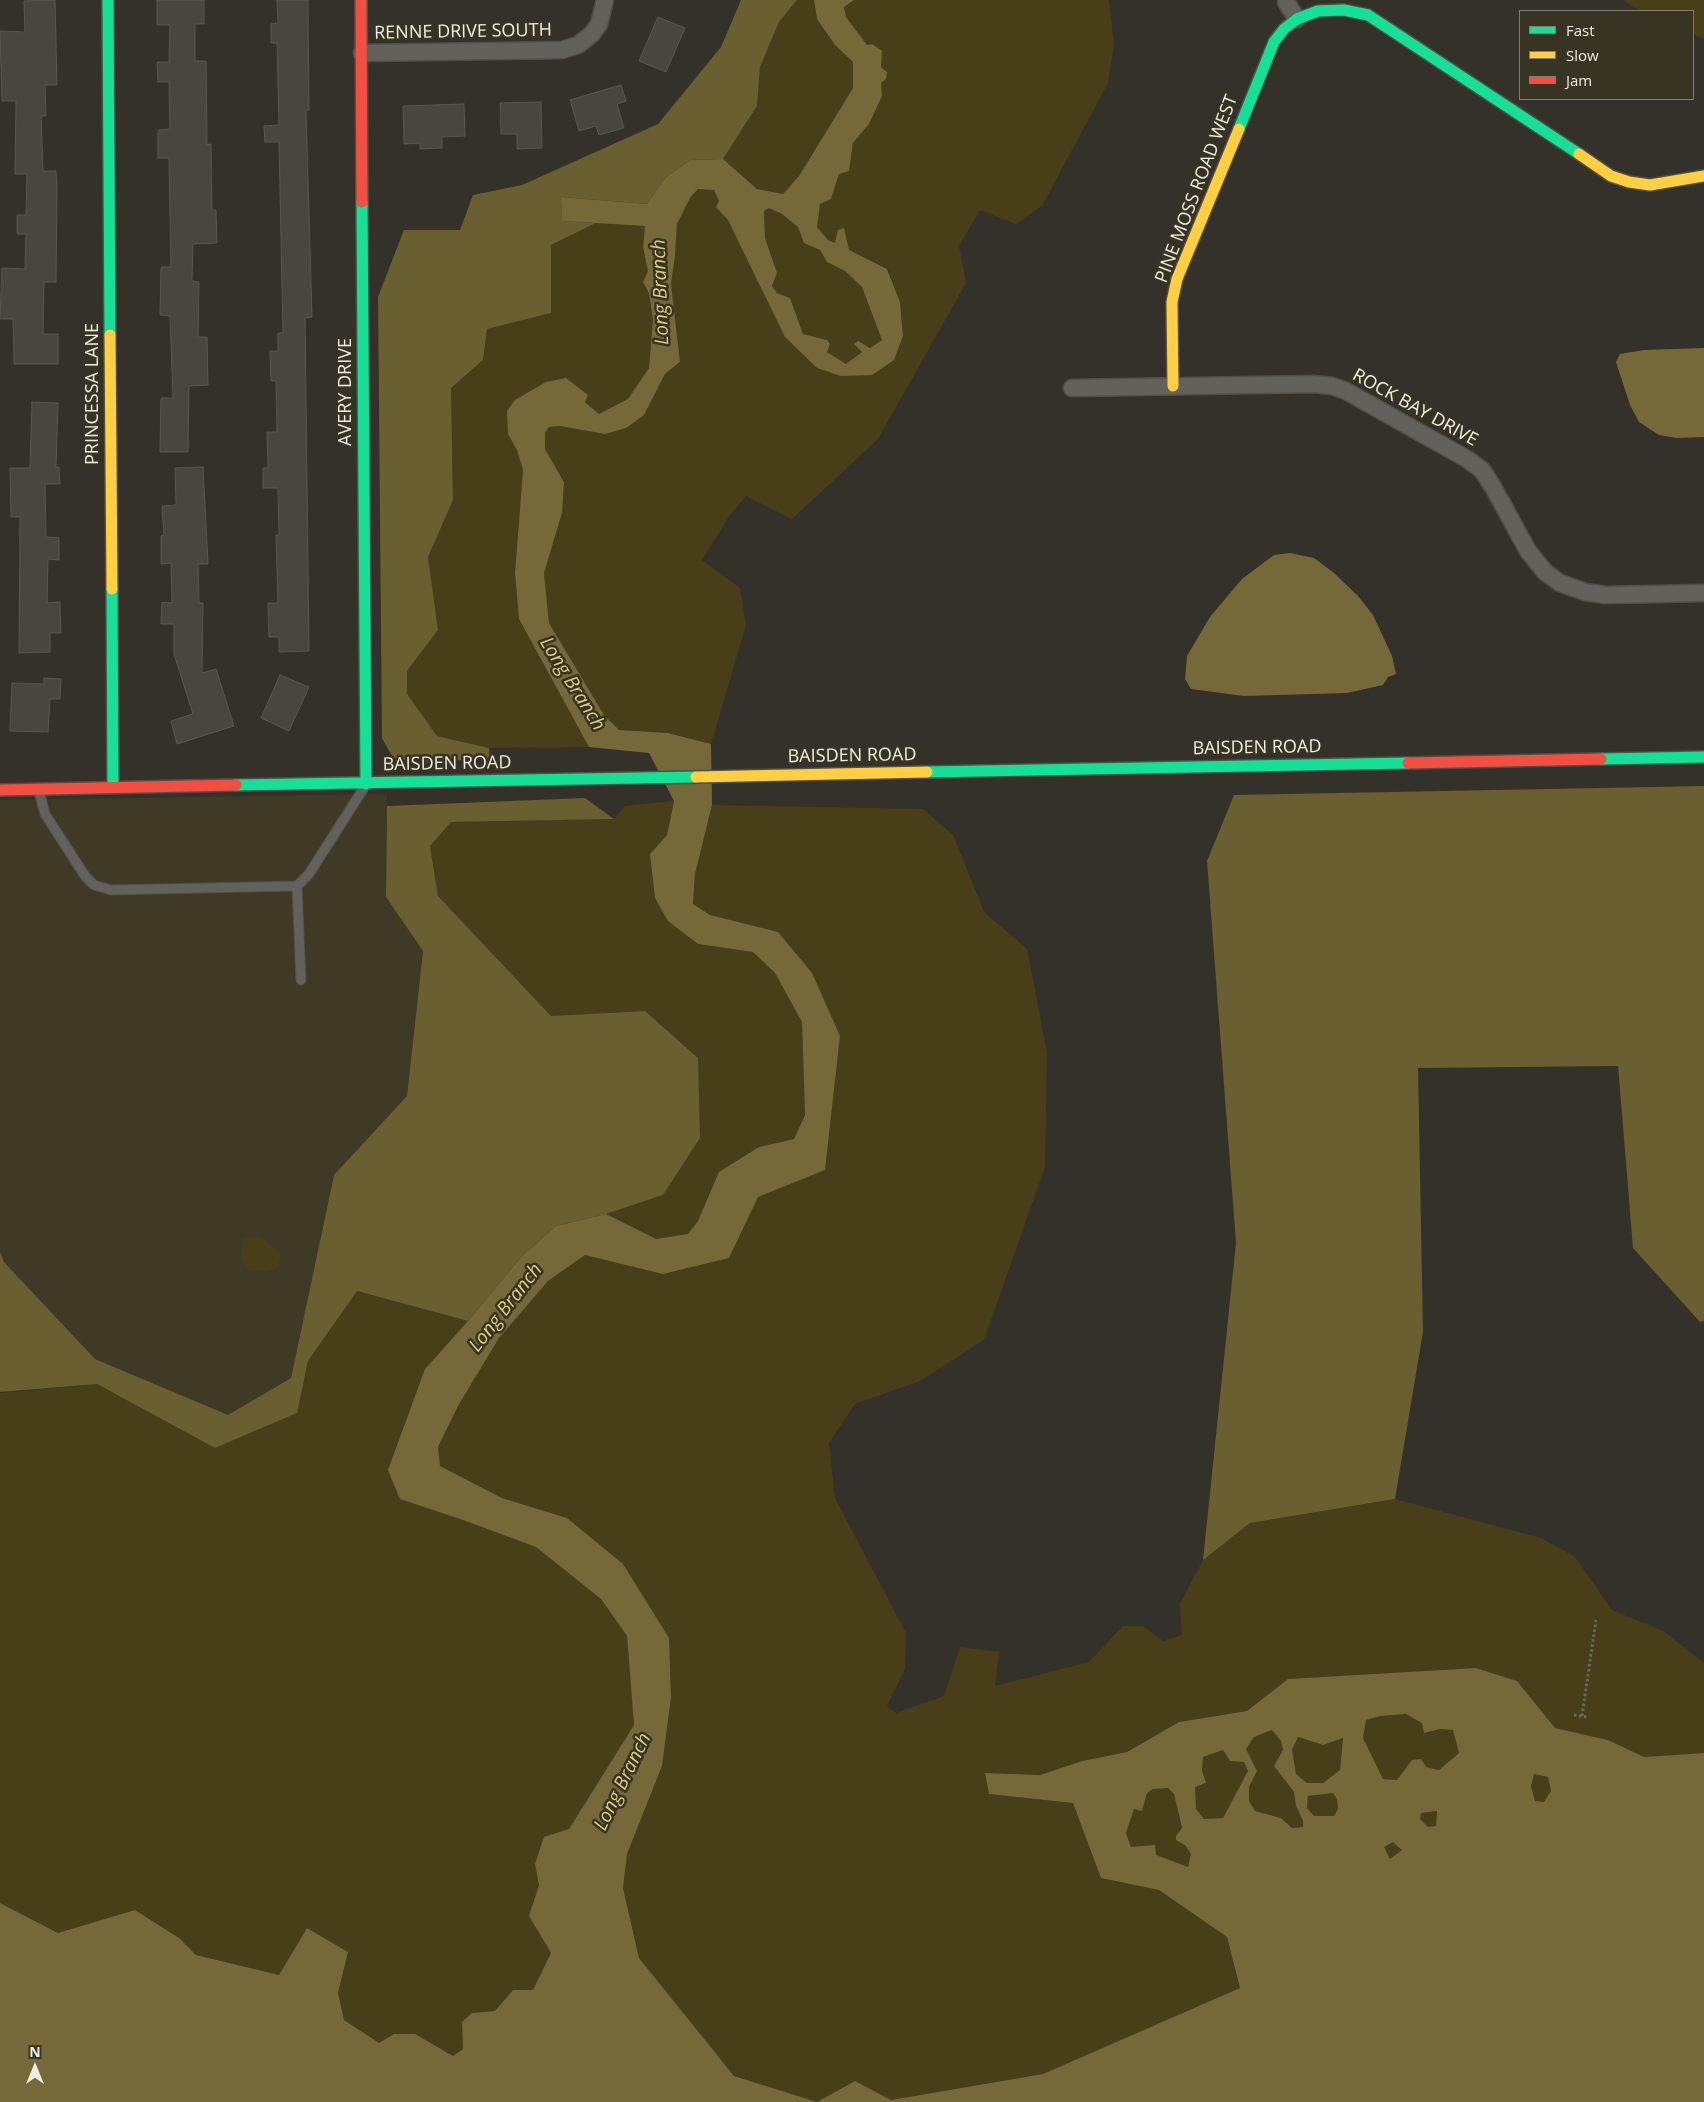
<!DOCTYPE html>
<html>
<head>
<meta charset="utf-8">
<style>
	body { margin:0 }
	#map { position:relative; width:1704px; height:2102px; overflow:hidden; background:#333129; font-family:"Open Sans",sans-serif }
	canvas { display:block }
	.legend { position:absolute; left:1519px; top:10px; width:175px; height:90px; box-sizing:border-box; background:#383424; border:1px solid #817e70; margin:0; padding:6px 9px; list-style:none; font-size:15px; color:#efede3 }
	.legend li { display:flex; align-items:center; gap:10px; height:25px }
	.legend b { width:25px; border:1px solid #817e70 }
	.north { position:absolute; left:10px; top:2042px; width:50px; height:50px; -webkit-text-stroke:4px #383424; paint-order:stroke; rotate:0deg; font-size:14px; font-weight:700; line-height:20px; text-align:center; color:#efede3 }
	.north::after { content:''; display:block; margin:auto; width:18px; height:22px; background:#efede3; clip-path:polygon(50% 0,100% 100%,50% 72%,0 100%) }
</style>
</head>
<body>
<div id="map">
<canvas width="1704" height="2102"></canvas>
<ul class="legend">
<li><b style="height:6px;background:#16e098"></b>Fast</li>
<li><b style="height:6px;background:#ffcf43"></b>Slow</li>
<li><b style="height:6px;background:#f24e42"></b>Jam</li>
</ul>
<div class="north">N</div>
</div>
<script>
const context = document.querySelector('canvas').getContext('2d');
context.lineJoin = 'round';
function fill(path, color) { context.fillStyle = color; context.fill(path, 'evenodd'); }
const shape = rows => new Path2D(rows.map(r => 'M' + r).join(''));
function strokePath(path, color, width, dash) { context.strokeStyle = color; context.lineWidth = width; context.lineCap = dash ? 'butt' : 'round'; context.setLineDash(dash || []); context.stroke(path); }
function drawText(font, color, halo, rows, align = 'center') {
  context.font = font + ' "Open Sans",sans-serif'; context.lineWidth = 5; context.setLineDash([]); context.textBaseline = 'middle'; context.strokeStyle = halo; context.fillStyle = color; for (const [text, x, y, turn = 0] of rows) {
    context.save(); context.translate(x, y); context.rotate((+turn || 0) * Math.PI / 180); context.textAlign = isNaN(turn) ? turn : align; if (halo) context.strokeText(text, 0, 0); context.fillText(text, 0, 0); context.restore();
  }
}
fill(shape([
	[387,794,386,897,423,951,407,1096,334,1175,291,1378,228,1416,95,1359,4,1262,0,1252,0,800]
]), '#3f3a25');
fill(shape([
	[797,0,814,0,817,19,835,45,853,62,853,88,799,176,783,194,757,189,723,159,757,107,760,67,779,22],
	[854,0,1109,0,1114,45,1108,83,1042,206,1016,224,980,210,959,246,966,283,878,439,792,519,746,496,730,515,702,560,740,588,746,625,711,744,668,733,619,730,604,715,549,623,544,573,562,513,564,482,545,449,545,433,549,427,560,426,605,434,644,415,665,374,680,363,671,284,675,256,677,224,690,198,698,189,714,189,719,201,716,207,728,219,817,368,894,360,903,335,900,302,888,269,828,240,817,227,820,203,831,199,839,174,849,171,853,143,869,124,882,96,881,83,886,79,887,72,881,67,872,44,867,45,846,17,844,6],
	[1623,0,1704,0,1704,38,1693,34,1693,11,1640,11],
	[769,208,782,214,798,227,804,243,820,250,827,262,845,271,862,287,882,340,862,352,846,364,827,352,827,340,803,334,790,298,777,293,772,286,777,273,765,238,764,211],
	[596,223,645,226,643,247,648,271,643,282,649,293,653,320,649,368,628,399,599,414,585,401,508,434,517,450,523,470,515,573,519,619,589,747,489,748,437,736,407,694,407,671,438,630,428,557,453,500,451,388,483,360,487,329,551,313,551,245],
	[674,801,667,835,650,854,698,944,753,952,775,973,802,1022,805,1115,794,1139,759,1147,688,1234,656,1239,606,1214,663,1195,700,1138,698,1058,645,1011,551,1016,438,896,430,846,451,822,614,819,625,806],
	[712,805,923,809,953,835,984,912,1027,949,1047,1052,1045,1167,984,1340,920,1381,855,1404,829,1443,835,1498,906,1633,905,1669,887,1706,896,1713,944,1696,960,1647,999,1652,995,1686,1089,1662,1123,1626,1143,1626,1163,1641,1182,1635,1180,1604,1203,1560,1250,1523,1395,1499,1541,1538,1575,1557,1612,1610,1663,1631,1704,1663,1704,1753,1644,1757,1608,1740,1555,1728,1517,1681,1476,1668,1288,1679,1247,1711,1179,1722,1127,1752,1082,1761,1040,1775,986,1773,989,1794,1074,1803,1101,1878,1159,1890,1227,1937,1240,1988,1043,2074,890,2100,855,2081,817,2102,734,2076,639,1958,623,1888,627,1854,662,1766,671,1698,567,1518,502,1498,440,1466,438,1447,458,1406,499,1338,548,1281,585,1255,663,1273,729,1258,758,1197,825,1170,840,1036,778,932,710,915,693,904,695,874],
	[261,1237,280,1253,281,1259,275,1269,268,1272,247,1270,241,1258,244,1238],
	[357,1291,468,1321,425,1369,400,1499,463,1520,536,1547,601,1599,627,1636,634,1725,569,1829,535,1864,539,1885,529,1916,551,1953,533,1990,513,1990,495,2011,472,2013,462,2022,463,2049,453,2056,414,2034,394,2034,379,2044,344,2020,338,1993,348,1952,307,1928,279,1975,196,1955,179,1938,135,1910,58,1933,0,1903,0,1393,97,1384,215,1448,297,1413,308,1361],
	[1406,1714,1422,1723,1424,1733,1440,1729,1453,1730,1459,1753,1439,1770,1426,1767,1397,1780,1383,1779,1363,1738,1366,1720,1380,1716],
	[1272,1730,1281,1741,1283,1750,1274,1766,1294,1792,1296,1806,1303,1821,1303,1827,1292,1828,1281,1818,1255,1811,1249,1801,1249,1787,1257,1771,1246,1749,1254,1737],
	[1298,1737,1323,1745,1343,1737,1340,1770,1323,1783,1307,1783,1296,1774,1292,1750],
	[1223,1750,1230,1761,1244,1762,1248,1771,1223,1818,1204,1819,1196,1809,1194,1787,1206,1783,1202,1770,1203,1757],
	[1534,1774,1548,1777,1551,1791,1544,1803,1535,1801,1531,1786],
	[1168,1788,1174,1794,1182,1829,1176,1836,1185,1845,1191,1854,1188,1867,1131,1847,1126,1833,1134,1809,1142,1810,1147,1793,1153,1789],
	[1333,1793,1337,1798,1338,1809,1334,1816,1314,1816,1307,1808,1308,1796],
	[1437,1811,1436,1826,1428,1827,1420,1819,1420,1813],
	[1393,1841,1402,1850,1390,1859,1383,1847]
]), '#483f19');
fill(shape([
	[741,0,797,0,779,22,760,67,757,106,723,159,690,160,665,178,647,204,561,197,562,221,596,223,551,245,551,313,487,329,483,360,451,388,453,500,428,557,438,630,407,671,407,694,437,736,489,748,490,759,418,762,393,758,382,738,378,297,404,230,460,230,473,195,522,185,658,124,721,47],
	[1704,786,1704,1321,1700,1322,1633,1248,1618,1066,1418,1068,1423,1332,1395,1499,1250,1523,1203,1560,1236,1243,1207,861,1234,795],
	[585,798,614,819,451,822,430,846,438,896,551,1016,645,1011,698,1058,700,1138,663,1195,606,1214,556,1226,522,1256,468,1321,357,1291,308,1361,297,1413,215,1448,97,1384,0,1392,0,1252,4,1262,95,1359,228,1415,291,1378,334,1175,407,1096,423,951,386,897,387,806]
]), '#695f31');
fill(shape([
	[814,0,854,0,844,7,846,17,867,45,872,44,882,51,881,67,887,72,886,79,881,83,882,96,869,124,853,143,849,171,839,174,831,199,820,204,817,227,828,240,835,243,838,230,844,228,849,250,887,269,900,302,903,336,894,360,872,375,841,376,817,368,785,337,728,220,716,207,719,201,714,190,698,189,690,198,677,224,675,256,671,284,680,362,665,374,644,415,626,428,605,434,560,426,549,427,545,433,545,449,564,482,562,513,544,573,549,623,604,715,619,730,668,733,711,744,712,805,695,874,693,904,710,915,778,932,812,973,840,1036,825,1170,758,1197,729,1258,663,1274,585,1255,548,1281,499,1338,458,1406,438,1447,440,1466,502,1498,567,1518,623,1564,669,1638,671,1698,662,1766,627,1854,623,1888,639,1958,734,2076,817,2102,855,2081,891,2100,1043,2074,1240,1988,1227,1937,1159,1890,1101,1878,1073,1803,989,1794,985,1773,1040,1775,1082,1761,1127,1752,1179,1722,1247,1711,1288,1679,1476,1668,1517,1681,1555,1728,1608,1740,1644,1757,1704,1753,1704,2102,0,2102,0,1903,58,1933,135,1910,179,1938,196,1955,279,1975,307,1928,348,1952,338,1993,344,2020,379,2043,394,2034,415,2034,453,2056,463,2049,462,2022,472,2013,495,2011,513,1990,533,1990,551,1953,529,1916,539,1885,535,1864,544,1837,569,1829,634,1725,627,1636,601,1599,536,1547,463,1520,400,1499,388,1470,425,1369,468,1321,522,1256,556,1226,606,1214,656,1239,688,1234,698,1221,719,1172,759,1147,794,1139,805,1115,802,1022,775,973,753,952,698,944,668,921,655,898,650,854,667,835,674,801,649,753,589,747,519,619,515,573,523,470,517,450,508,434,507,411,515,400,546,382,566,378,588,395,585,402,599,414,628,399,649,368,653,320,649,293,643,282,648,271,643,247,645,226,562,221,561,197,647,204,665,178,690,160,723,159,757,189,783,194,799,176,853,88,853,62,835,45,817,19],
	[769,208,782,214,798,227,804,243,820,250,827,262,845,271,862,287,882,340,870,348,858,341,854,344,862,352,846,364,827,352,830,344,827,340,803,334,790,298,777,293,772,286,777,273,765,238,764,211],
	[1406,1714,1422,1723,1424,1733,1440,1729,1453,1730,1459,1753,1439,1770,1426,1767,1421,1759,1412,1760,1397,1780,1383,1779,1363,1738,1366,1720,1380,1716],
	[1272,1730,1281,1741,1283,1750,1274,1766,1294,1792,1296,1806,1303,1821,1303,1827,1292,1828,1281,1818,1255,1811,1249,1801,1249,1787,1257,1771,1246,1749,1254,1737],
	[1298,1737,1323,1745,1343,1738,1340,1770,1323,1783,1307,1783,1296,1774,1292,1750],
	[1223,1750,1230,1761,1244,1762,1248,1771,1223,1818,1204,1819,1196,1809,1195,1787,1206,1783,1202,1770,1203,1757],
	[1534,1774,1548,1777,1551,1791,1544,1802,1535,1801,1531,1786],
	[1168,1788,1174,1794,1182,1828,1176,1836,1176,1840,1185,1845,1191,1854,1188,1867,1156,1855,1155,1845,1131,1847,1126,1833,1134,1809,1142,1811,1147,1793,1153,1789],
	[1333,1793,1337,1799,1338,1809,1334,1816,1314,1816,1307,1808,1308,1796],
	[1437,1811,1436,1826,1428,1827,1420,1819,1421,1813],
	[1393,1842,1402,1850,1390,1859,1384,1847],
	[1704,348,1704,437,1677,438,1659,435,1639,422,1630,405,1616,362,1620,354,1644,350],
	[1290,553,1314,558,1334,573,1358,596,1373,615,1392,656,1396,674,1388,677,1383,685,1347,693,1244,696,1191,689,1185,679,1187,656,1210,617,1242,579,1274,555]
]), '#75693a');
const building = shape([
	[55,0,57,85,45,85,46,116,41,116,43,171,56,171,57,187,56,282,44,282,43,334,58,334,58,364,14,364,13,319,0,319,2,268,25,269,26,234,17,234,17,215,26,215,27,174,15,174,16,101,2,101,0,31,25,32,24,1,55,0],
	[157,0,204,0,204,24,195,24,195,61,206,61,207,145,211,144,212,210,216,210,217,243,193,244,192,281,199,282,198,337,207,337,208,385,189,386,188,452,160,452,161,398,173,398,170,316,160,315,161,267,171,267,169,158,158,158,158,130,170,129,169,82,158,82,157,62,169,62,170,25,157,25,157,0],
	[277,0,308,0,309,110,306,110,312,317,305,318,309,651,279,652,279,637,269,637,268,603,278,603,276,535,279,535,278,488,263,488,263,468,268,468,267,432,277,432,276,381,271,381,270,351,278,351,278,333,283,333,279,142,265,142,264,126,279,125,277,43,271,43,271,24,278,23,277,0],
	[658,17,685,28,666,72,639,61,658,17],
	[621,85,626,101,617,104,624,128,599,135,596,126,579,131,570,100,621,85],
	[541,102,542,148,517,149,517,134,501,134,500,103,541,102],
	[464,104,465,136,442,137,442,148,420,149,420,143,404,144,403,106,464,104],
	[32,402,58,403,56,467,59,467,60,484,45,484,46,537,59,538,59,560,48,559,47,603,60,602,61,633,50,633,50,652,19,653,20,517,11,517,10,468,30,468,32,402],
	[203,467,208,564,198,564,199,603,203,603,202,673,216,669,234,726,177,744,171,721,193,714,174,654,174,624,161,624,162,602,172,603,171,563,161,564,161,536,164,535,162,506,176,505,175,468,203,467],
	[280,675,309,687,289,731,261,718,280,675],
	[44,678,61,679,60,699,50,699,48,732,10,731,12,683,44,684,44,678]
]);
fill(building, '#48463f');
strokePath(building, '#595750', 1);
const lane = shape([
	[39,791,45,814,85,876,94,885,111,890,297,886,309,874,365,786],
	[297,886,301,980]
]);
const street = shape([
	[1286,2,1297,19],
	[362,53,562,50,578,45,592,34,599,24,605,0],
	[1072,388,1314,384,1332,386,1346,391,1467,459,1482,470,1493,487,1528,551,1545,572,1560,583,1585,592,1606,595,1704,593]
]);
const fast = shape([
	[108,0,110,335],
	[1239,129,1274,42,1284,29,1297,19,1318,11,1344,10,1368,15,1579,154],
	[362,202,366,784],
	[112,589,113,787],
	[1601,759,1704,757],
	[927,772,1408,763],
	[236,785,696,777]
]);
const slow = shape([
	[1579,154,1611,176,1629,182,1650,185,1704,176],
	[110,335,112,589],
	[1173,386,1172,302,1177,279,1239,129],
	[696,777,927,772]
]);
const jam = shape([
	[361,0,362,202],
	[1408,763,1601,759],
	[0,790,236,785]
]);
strokePath(lane, '#514f48', 11);
strokePath(street, '#514f48', 19);
strokePath(fast, '#514f48', 14);
strokePath(slow, '#514f48', 14);
strokePath(jam, '#514f48', 14);
strokePath(shape([
	[1574,1715,1588,1717],
	[1582,1716,1596,1620]
]), '#686760', 3, [2.5, 2.5]);
strokePath(lane, '#63615b', 9);
strokePath(street, '#63615b', 16);
strokePath(fast, '#16e098', 11);
strokePath(slow, '#ffcf43', 11);
strokePath(jam, '#f24e42', 11);
drawText('18px', '#efede3', '#383424', [
	["RENNE DRIVE SOUTH",463,32,-1],
	["PINE MOSS ROAD WEST",1197,189,-69],
	["AVERY DRIVE",346,392,-90],
	["PRINCESSA LANE",93,394,-90],
	["ROCK BAY DRIVE",1415,408,29],
	["BAISDEN ROAD",1257,748,-1],
	["BAISDEN ROAD",852,756,-1],
	["BAISDEN ROAD",447,764,-1]
]);
drawText('italic 19px', '#e1cd7d', '#383424', [
	["Long Branch",661,292,-92],
	["Long Branch",572,684,58],
	["Long Branch",506,1308,-52],
	["Long Branch",623,1782,-64]
]);
</script>
</body>
</html>
